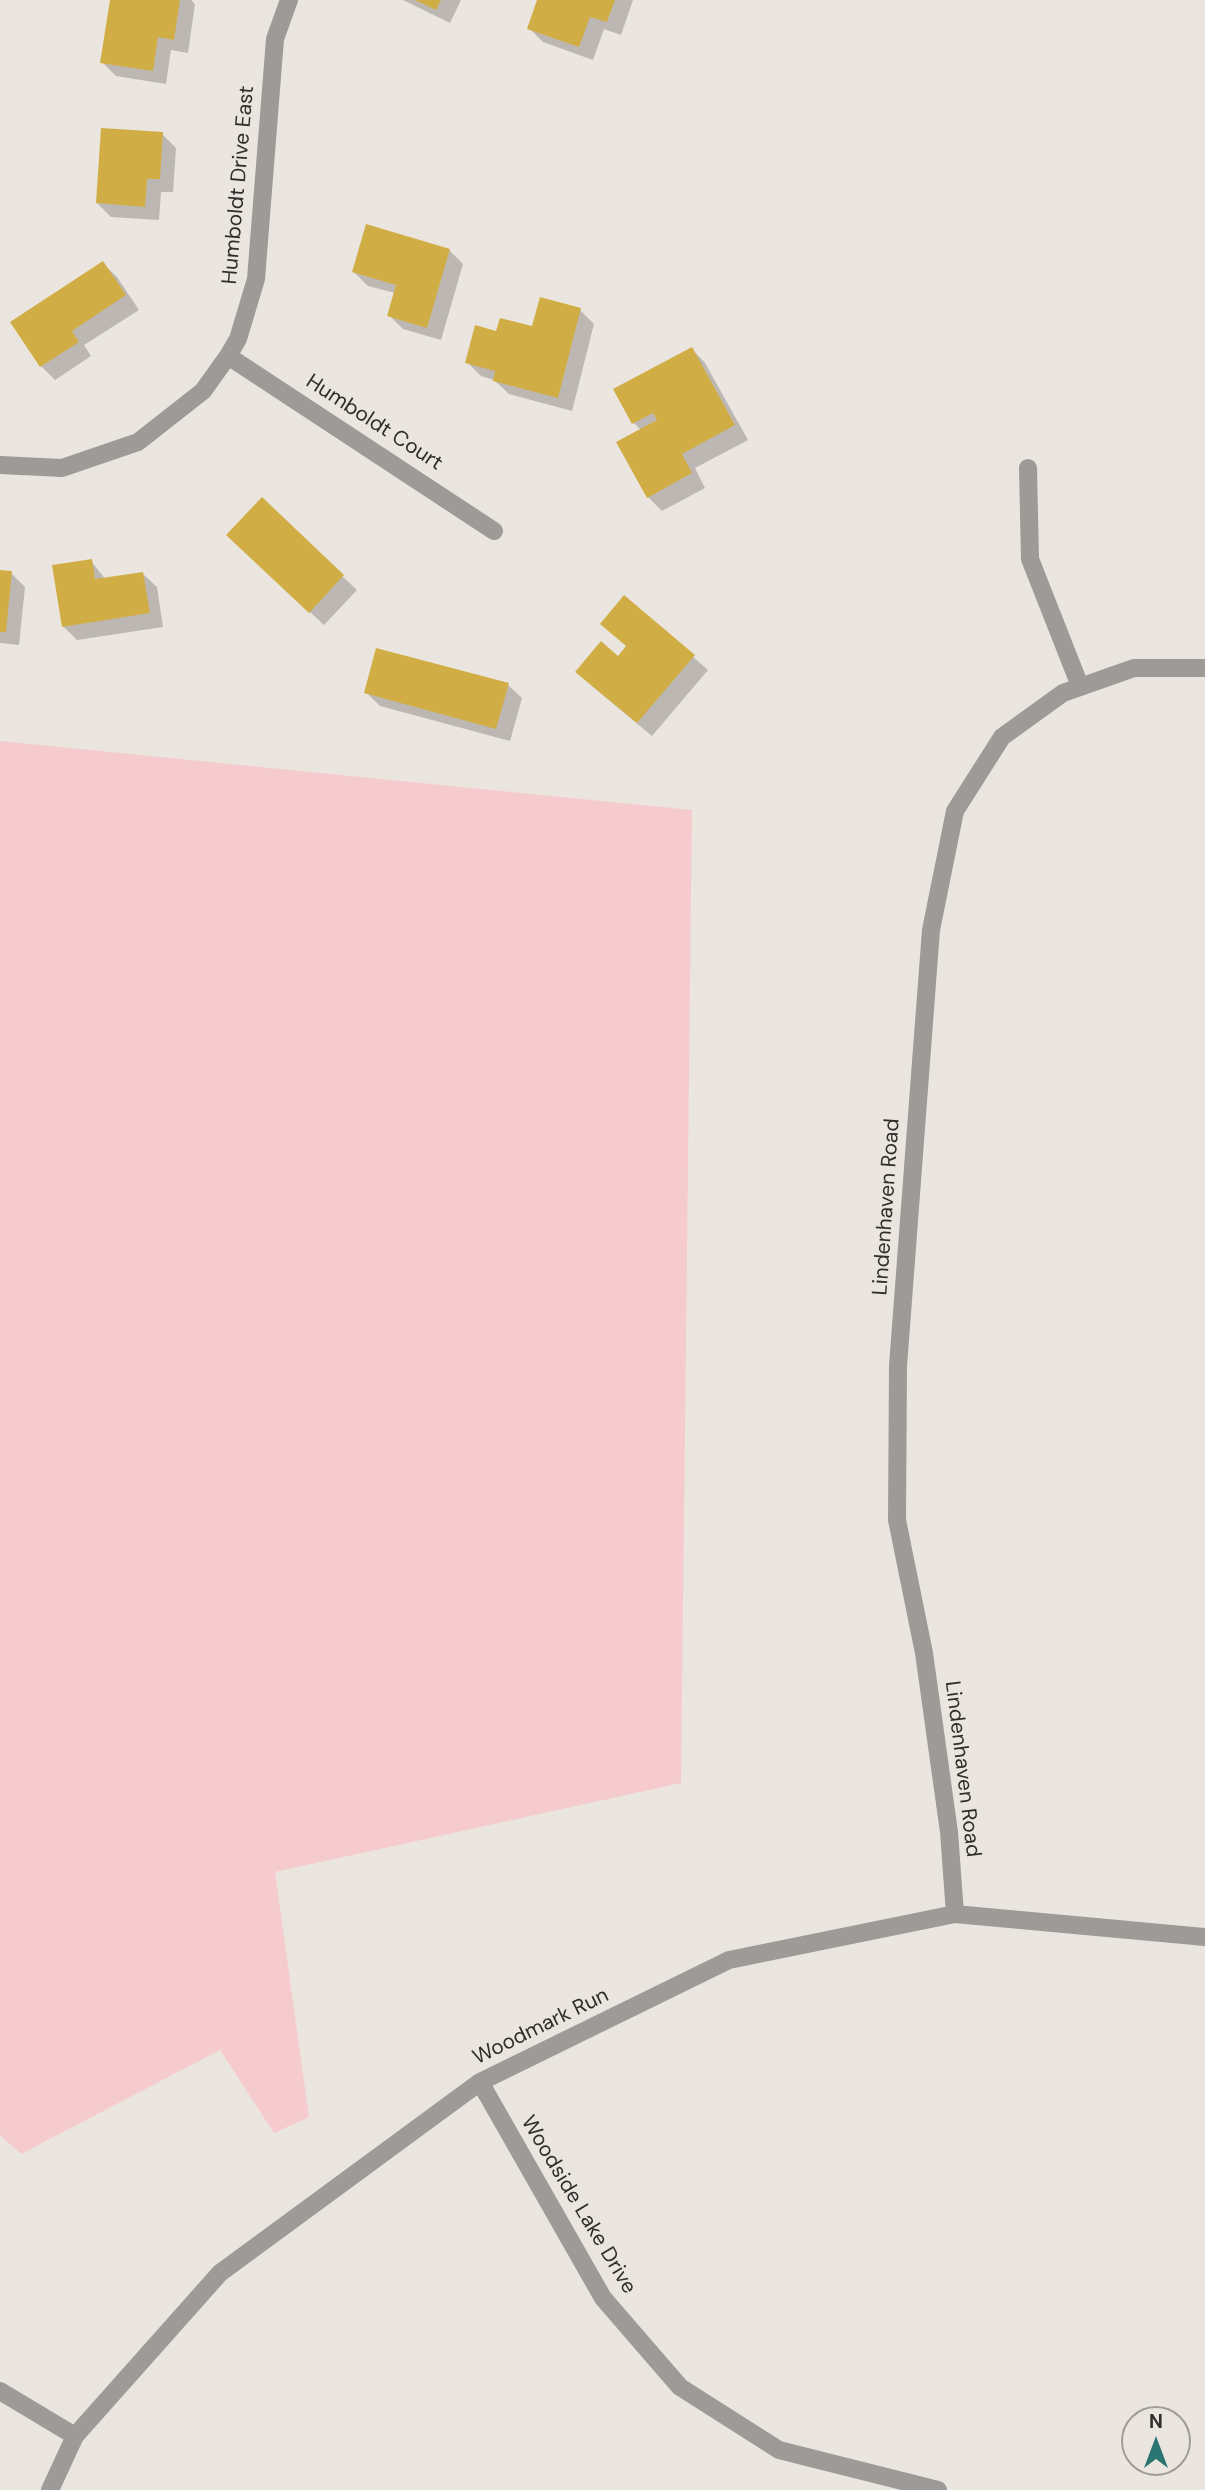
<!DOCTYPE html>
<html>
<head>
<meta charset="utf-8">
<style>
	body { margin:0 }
	#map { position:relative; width:1205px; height:2490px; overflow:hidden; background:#ebe5df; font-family:"DM Sans",sans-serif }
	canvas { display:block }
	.north { position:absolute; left:1121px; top:2406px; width:70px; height:70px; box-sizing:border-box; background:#ebe5df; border:2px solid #a09b97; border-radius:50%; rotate:0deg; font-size:19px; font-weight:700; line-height:28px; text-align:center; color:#302d2b }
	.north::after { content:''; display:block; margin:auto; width:24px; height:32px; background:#2a7471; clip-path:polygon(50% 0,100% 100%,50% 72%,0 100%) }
</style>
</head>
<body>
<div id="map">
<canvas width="1205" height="2490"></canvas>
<div class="north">N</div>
</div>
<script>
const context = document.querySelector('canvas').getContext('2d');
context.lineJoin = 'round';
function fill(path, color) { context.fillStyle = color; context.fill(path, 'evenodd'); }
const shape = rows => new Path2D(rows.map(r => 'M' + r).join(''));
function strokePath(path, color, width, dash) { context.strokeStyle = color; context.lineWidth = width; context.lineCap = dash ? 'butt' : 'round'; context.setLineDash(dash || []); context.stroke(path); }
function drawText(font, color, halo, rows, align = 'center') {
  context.font = font + ' "DM Sans",sans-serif'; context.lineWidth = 7; context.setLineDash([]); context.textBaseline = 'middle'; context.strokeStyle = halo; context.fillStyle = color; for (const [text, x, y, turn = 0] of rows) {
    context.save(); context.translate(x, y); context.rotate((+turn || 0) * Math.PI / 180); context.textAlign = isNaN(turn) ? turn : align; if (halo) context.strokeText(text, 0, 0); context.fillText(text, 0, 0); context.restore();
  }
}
fill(shape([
	[0,741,692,810,681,1783,275,1872,309,2117,274,2133,220,2050,21,2154,0,2135]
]), '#f6cbcd');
fill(shape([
	[112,0,191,0,195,4,188,53,171,50,166,84,116,76,102,62],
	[403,0,461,0,450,23],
	[539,0,633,0,621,35,604,29,593,60,543,42,529,28],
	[162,134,176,148,173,192,161,192,159,220,111,217,97,203],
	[449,250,463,264,441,340,403,329,389,315,395,293,368,286,354,272],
	[103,264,117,277,139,310,84,345,91,356,55,380,41,366],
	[580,310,594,324,572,411,509,394,494,380,481,376,467,362,498,333,534,328],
	[692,349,705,363,748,440,695,468,705,488,662,511,648,497,641,430,634,423],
	[262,500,357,590,324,625,242,549],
	[91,561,106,580,143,574,157,587,163,627,77,640,63,626],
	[0,572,11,573,25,587,19,645,0,643],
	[625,598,708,670,652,736,592,686,628,647],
	[508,685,522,698,510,741,380,706,366,692]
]), '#0003');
fill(shape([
	[110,0,180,0,174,40,158,37,153,71,100,63],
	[415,0,441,0,436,10],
	[537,0,615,0,607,22,590,17,579,47,527,29],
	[101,128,163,132,160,179,147,179,145,207,96,203],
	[366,224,450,249,427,328,387,316,396,285,352,272],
	[103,261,126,295,72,331,79,342,40,367,10,322],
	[540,297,581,308,558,398,493,381,495,371,465,363,475,325,496,331,500,318,532,326],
	[692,347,735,425,682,454,692,473,647,498,616,442,657,420,653,413,632,424,613,389],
	[262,497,344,575,309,613,226,535],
	[92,559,95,579,143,572,150,613,62,627,52,565],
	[0,570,12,571,6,632,0,632],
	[624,595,695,655,637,723,575,672,601,641,618,656,626,646,600,624],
	[376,648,509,683,496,729,364,693]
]), '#d1ae45');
strokePath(shape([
	[228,356,494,531],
	[0,465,62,468,138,442,203,391,228,356,238,339,256,279,275,39,289,0],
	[1028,468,1030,559,1080,686],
	[955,1914,949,1832,924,1653,897,1520,898,1366,931,930,955,811,1002,737,1063,693,1134,668,1205,668],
	[480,2082,603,2298,680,2387,779,2450,938,2490],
	[0,2391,75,2436],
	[50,2490,75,2436,220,2273,480,2082,729,1960,955,1914,1205,1937]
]), '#9d9a98', 18);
drawText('21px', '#302d2b', '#ebe5df', [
	["Humboldt Drive East",239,185,-85],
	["Humboldt Court",374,423,33],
	["Lindenhaven Road",887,1207,-86],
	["Lindenhaven Road",962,1769,83],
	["Woodmark Run",541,2027,-26],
	["Woodside Lake Drive",578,2205,59]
]);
</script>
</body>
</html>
